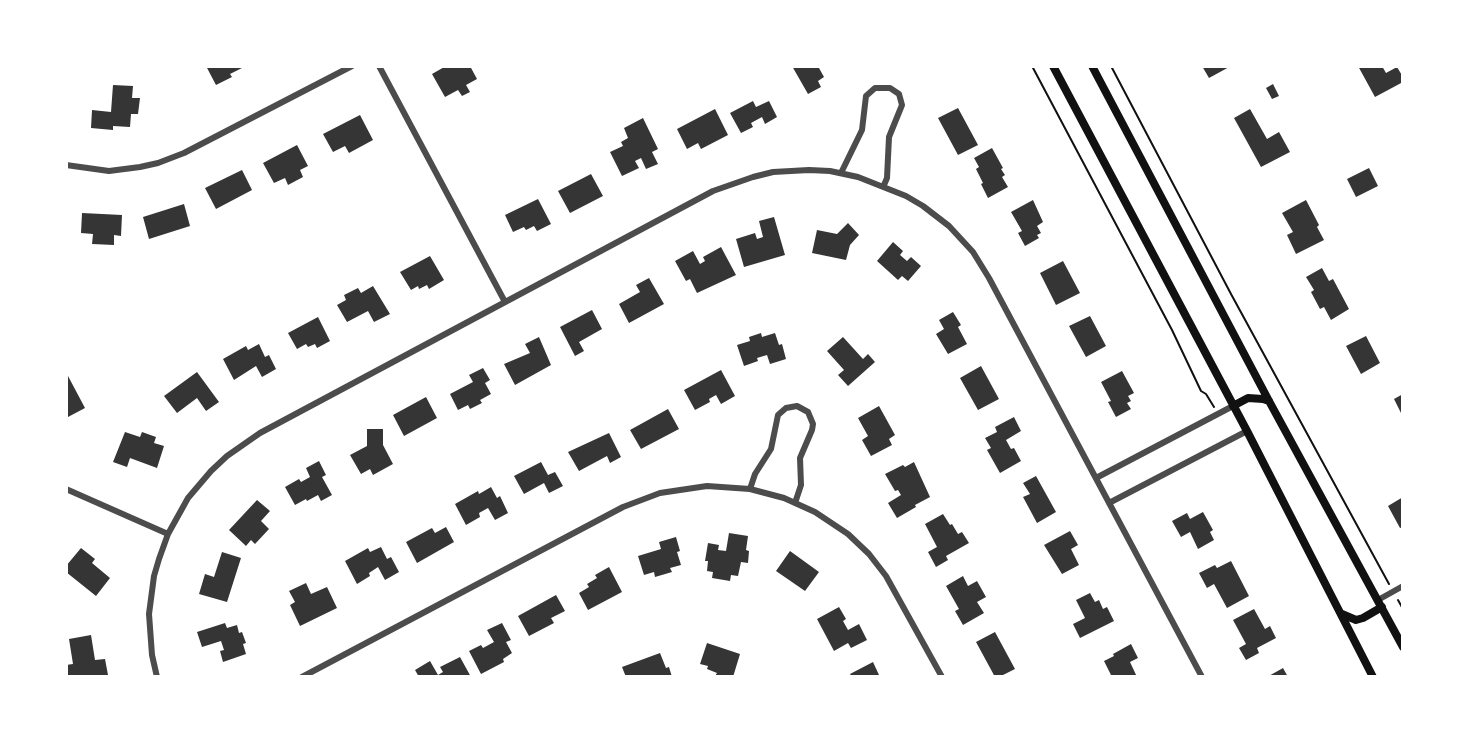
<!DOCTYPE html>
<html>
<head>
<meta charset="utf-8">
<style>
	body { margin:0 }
	#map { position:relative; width:1469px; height:743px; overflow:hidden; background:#fff; font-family:"Fira Sans Condensed",sans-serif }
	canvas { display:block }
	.frame { position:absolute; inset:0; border:68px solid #fff; pointer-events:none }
</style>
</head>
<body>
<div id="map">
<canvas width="1469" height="743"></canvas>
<div class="frame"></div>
</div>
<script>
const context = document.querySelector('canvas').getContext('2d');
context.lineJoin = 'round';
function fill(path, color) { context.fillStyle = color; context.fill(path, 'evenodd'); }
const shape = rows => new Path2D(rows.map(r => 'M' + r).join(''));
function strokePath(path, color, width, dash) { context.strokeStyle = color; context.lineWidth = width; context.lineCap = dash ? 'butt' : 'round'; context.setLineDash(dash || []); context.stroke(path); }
fill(shape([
	[206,66,246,66,230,74,232,77,216,85],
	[446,66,454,68,470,66,477,79,466,85,470,92,462,96,458,90,445,97,432,74],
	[792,66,822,66,819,68,824,77,818,81,821,87,808,94],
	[1202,66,1231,66,1209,78],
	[1358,66,1382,66,1386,73,1397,67,1403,77,1403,82,1375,97],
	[1273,84,1279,96,1272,99,1266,88],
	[113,85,133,86,132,98,140,98,138,114,131,114,130,127,113,126,113,130,91,128,92,110,111,112],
	[753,101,756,107,769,101,777,117,765,124,762,117,751,123,753,127,741,133,730,113],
	[958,108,978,145,958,155,938,118],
	[715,109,728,135,701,149,698,143,687,149,677,129],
	[1250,109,1267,139,1279,132,1290,152,1261,167,1234,118],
	[360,115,373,140,349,153,345,146,333,152,323,134],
	[643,118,658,149,652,152,658,164,646,169,641,158,635,161,639,168,622,176,610,152,623,146,621,142,628,138,624,128],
	[297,145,308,166,300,170,303,177,288,185,285,178,274,183,263,163],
	[992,148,1003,168,1001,169,1005,175,1002,177,1008,187,988,198,981,184,983,183,976,169,979,167,974,158],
	[1369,168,1378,186,1356,197,1347,179],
	[242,170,252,190,216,209,205,188],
	[591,174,603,196,570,213,558,191],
	[538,199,551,224,537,231,534,226,526,230,524,227,513,232,505,215],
	[1033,200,1043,222,1037,226,1041,233,1037,235,1039,238,1025,246,1018,233,1022,231,1011,212],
	[1306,200,1319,225,1317,227,1324,240,1296,254,1287,235,1293,232,1282,213],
	[184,204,190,226,149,239,143,217],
	[82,213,122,215,121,236,114,235,114,245,92,244,93,234,81,233],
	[774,217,785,255,744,267,736,239,755,233,757,239,763,237,759,221],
	[848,223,859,235,850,245,846,260,812,253,817,230,837,234],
	[893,242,903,251,900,255,907,261,911,257,921,266,908,281,902,276,898,280,877,261],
	[721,247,736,275,697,293,690,279,686,281,675,261,693,251,700,264,705,261,703,257],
	[430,256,444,280,429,289,427,285,419,289,418,286,411,290,400,272],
	[1063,261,1080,293,1056,305,1040,273],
	[1322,268,1329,281,1333,279,1349,309,1331,320,1324,307,1320,309,1311,292,1314,290,1306,277],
	[649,278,664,304,629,323,619,304,640,292,636,285],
	[373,286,390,314,374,322,368,311,347,322,337,305,346,300,344,295,358,288,361,293],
	[592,310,602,329,579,342,584,351,575,356,560,327],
	[953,312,961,325,958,327,967,344,948,354,936,334,944,329,939,320],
	[1090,316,1106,346,1086,357,1069,326],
	[318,317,330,341,317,348,315,344,308,347,306,344,297,349,288,333],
	[761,333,762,337,775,333,779,345,782,344,786,359,770,364,767,355,757,358,758,361,744,366,737,345,750,341,749,337],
	[1366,336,1380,363,1361,374,1346,346],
	[539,337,551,365,515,385,504,364,530,353,525,344],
	[843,337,863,359,868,354,875,362,848,386,838,375,844,370,827,351],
	[259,344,265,357,269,355,276,369,262,377,256,366,234,380,223,359,246,346,248,350],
	[981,366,999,399,978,410,960,378],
	[483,368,490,380,485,383,491,394,480,400,482,403,470,409,468,405,458,410,450,394,473,382,469,375],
	[721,370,735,396,721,404,716,395,709,399,710,402,695,410,684,390],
	[1122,371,1134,393,1128,396,1131,401,1127,403,1131,409,1116,417,1108,402,1111,401,1101,382],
	[197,372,219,402,206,411,197,398,177,413,164,396],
	[68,376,85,408,68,417,66,413,66,377],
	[1403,394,1403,417,1394,399],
	[426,397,437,418,404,436,393,415],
	[879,406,895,435,889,439,892,445,871,456,862,440,868,436,858,418],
	[668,409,679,429,641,449,630,430],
	[1014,417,1021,431,1006,440,1011,449,1014,448,1021,461,1000,473,987,450,991,448,985,438,997,432,995,427],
	[367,429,383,429,383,445,393,464,373,475,370,469,361,474,350,455,367,446],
	[125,432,140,437,142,432,156,437,154,443,164,446,157,468,130,458,127,467,113,462],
	[609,433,621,457,610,463,607,456,579,471,568,452],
	[319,461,326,475,322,477,332,495,321,501,318,495,307,501,306,499,295,505,285,487,299,479,301,482,310,477,306,468],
	[541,462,548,475,555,472,563,486,549,493,544,483,524,494,514,476],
	[914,462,930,497,915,505,916,507,897,518,888,503,901,495,898,490,895,491,885,474,903,465,905,467],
	[1036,476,1056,512,1037,523,1023,497,1030,494,1023,483],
	[491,487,497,498,500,496,508,513,495,520,488,508,479,513,480,517,466,525,455,504,478,491,479,494],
	[1403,497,1403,527,1400,528,1388,506],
	[257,500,270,511,261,521,269,529,255,544,251,540,246,546,229,530],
	[1203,512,1213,530,1210,532,1214,540,1198,549,1190,532,1181,537,1172,521,1187,513,1190,519],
	[943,514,950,525,952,524,958,534,962,532,969,543,946,556,948,560,936,567,928,552,937,547,925,524],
	[446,527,454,542,417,563,406,542,432,528,435,533],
	[1070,531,1078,545,1071,549,1079,565,1062,574,1044,545],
	[729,533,748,536,746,550,749,551,748,563,741,562,738,576,731,575,730,581,712,578,713,572,707,571,708,561,705,561,708,543,719,545,718,550,726,551],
	[676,537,680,551,677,552,681,565,670,568,672,572,655,577,654,572,644,575,638,556,661,549,659,542],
	[381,547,387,559,391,557,399,572,385,580,378,567,369,573,370,576,357,584,345,561,368,548,370,552],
	[81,548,95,559,92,563,110,578,96,596,66,572,66,566],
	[790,551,819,572,805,591,776,571],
	[222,552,241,558,227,602,199,594,205,574,214,577],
	[1231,561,1249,596,1227,608,1214,584,1207,588,1199,573,1215,565,1217,568],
	[609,567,622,592,588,610,579,593,589,587,587,584,597,578,595,575],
	[963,576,968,586,977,581,986,597,977,602,984,613,963,625,955,611,959,609,946,586],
	[306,583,311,594,327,587,337,608,300,626,290,605,295,602,289,591],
	[1090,593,1095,602,1099,600,1103,609,1107,607,1114,621,1080,638,1073,624,1085,618,1076,600],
	[556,595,565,611,551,618,554,623,529,636,518,616],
	[839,607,846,619,843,621,848,630,859,624,867,640,851,648,848,643,834,651,817,619],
	[1254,609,1265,629,1270,626,1276,638,1257,648,1259,653,1246,660,1239,648,1246,644,1233,620],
	[225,623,227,628,237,625,239,633,242,632,246,643,243,644,246,654,223,662,220,651,224,650,221,641,202,647,197,632],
	[502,623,511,640,506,642,512,653,503,659,504,662,481,674,469,651,481,645,483,648,494,642,487,630],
	[995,632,1015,669,999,677,995,677,976,642],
	[91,635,95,660,105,659,108,675,68,677,66,665,73,664,69,639],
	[707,643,740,654,733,677,715,676,717,673,707,669,708,666,700,664],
	[1131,644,1138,658,1130,662,1137,677,1112,677,1104,661,1114,656,1113,654],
	[660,653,666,668,669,667,672,677,626,677,622,667],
	[460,657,471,677,419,677,415,670,430,661,438,675,443,672,440,667],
	[873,662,879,675,852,677,850,674],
	[1283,668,1288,677,1267,677]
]), '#353535');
strokePath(shape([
	[1032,66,1172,330,1201,391,1206,394,1214,407],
	[1111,66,1231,294,1389,584],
	[1398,600,1403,609]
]), '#111', 2);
strokePath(shape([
	[379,66,505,302],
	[66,165,109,171,140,167,158,163,184,153,352,66],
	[841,173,862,130,866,96,875,88,890,88,899,94,902,105,889,137,887,178,884,185],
	[1096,478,1233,406],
	[66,489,168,534],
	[750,489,755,474,771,449,778,415,786,408,797,406,808,412,813,424,812,430,800,458,801,485,795,503],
	[1109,503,1247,431],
	[1378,600,1403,586],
	[157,677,152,655,149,614,154,576,159,559,168,534,188,498,211,471,227,456,260,433,713,191,753,177,773,172,809,170,830,171,858,177,906,196,923,206,949,226,973,252,989,278,1202,677],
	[302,677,623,507,660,493,707,486,750,489,784,498,815,512,848,534,869,554,886,576,942,677]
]), '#4c4c4c', 6);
strokePath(shape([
	[1053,66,1247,431,1373,677],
	[1092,66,1269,401,1403,647],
	[1233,406,1248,398,1263,399,1269,401],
	[1342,614,1356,620,1363,618,1382,607]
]), '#111', 8);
</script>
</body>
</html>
